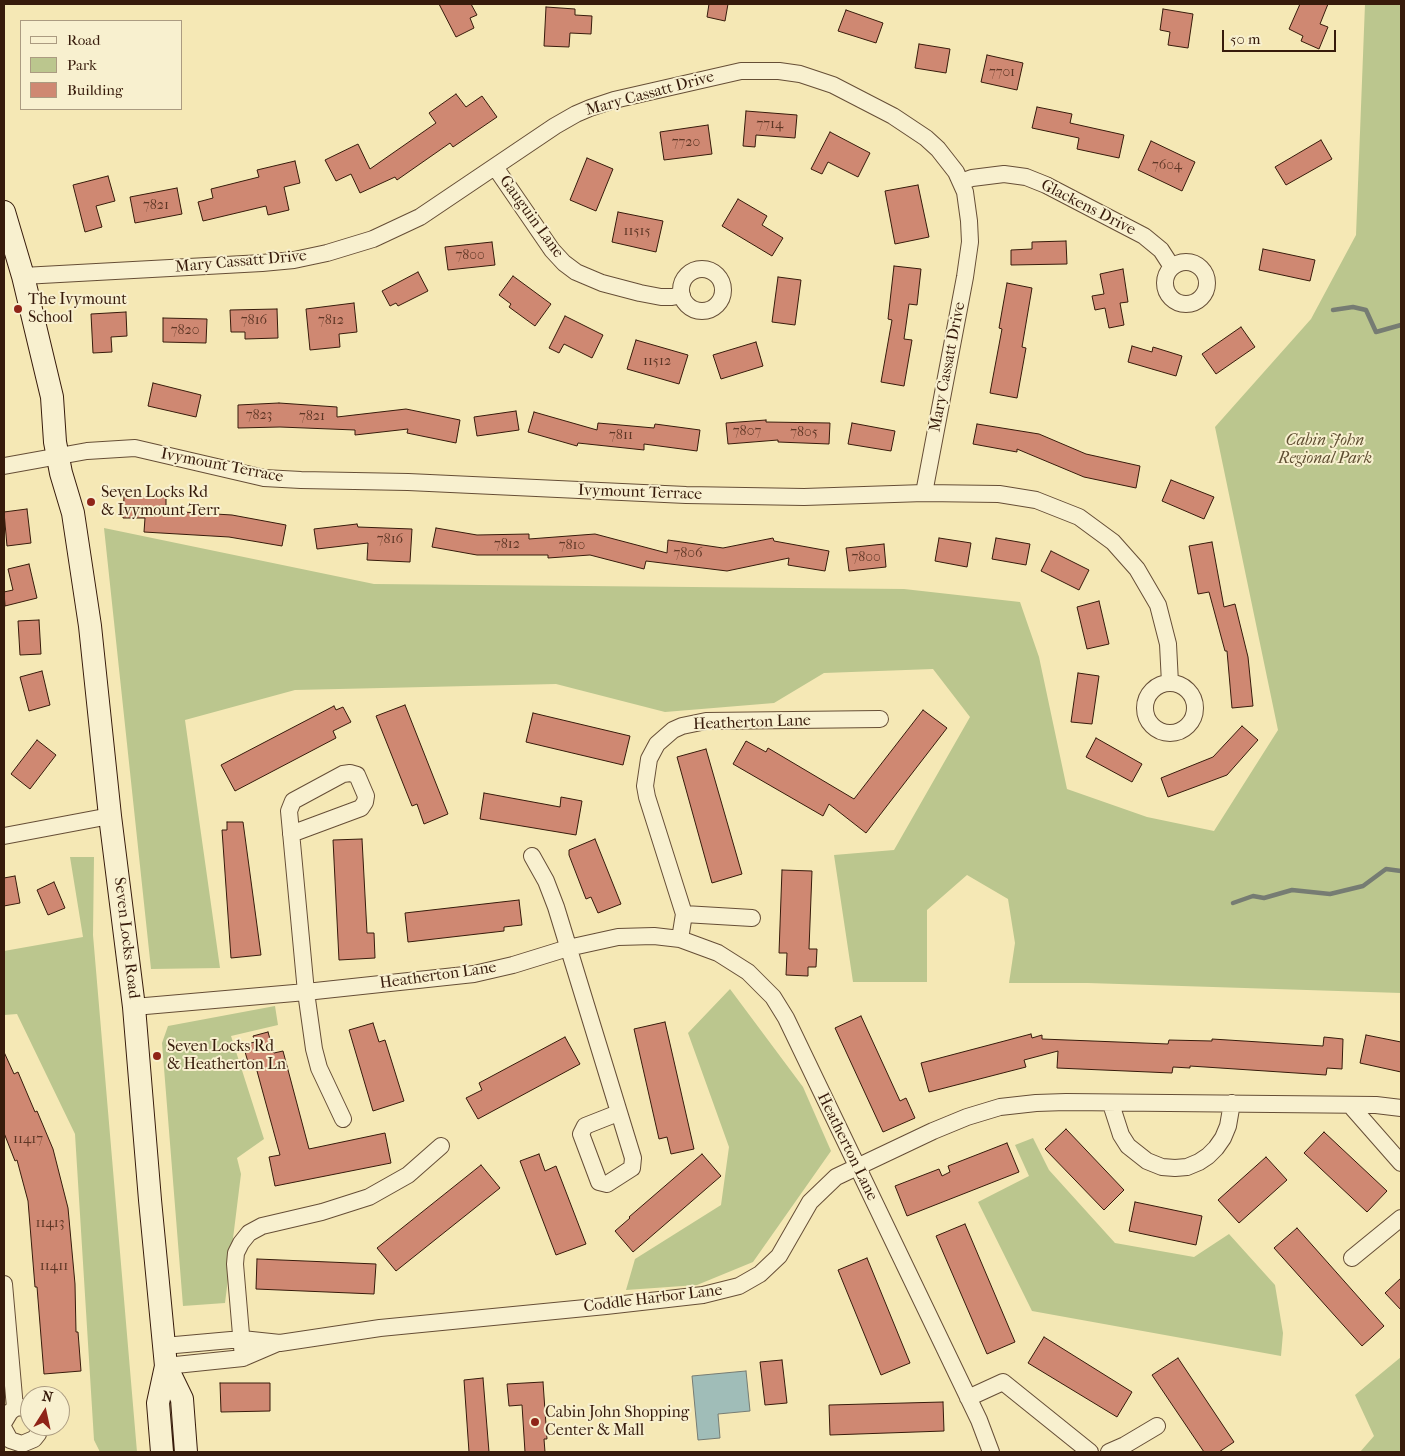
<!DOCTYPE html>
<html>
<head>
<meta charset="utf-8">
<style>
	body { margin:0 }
	#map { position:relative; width:1405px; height:1456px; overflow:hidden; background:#f5e8b5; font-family:"IM FELL French Canon",serif }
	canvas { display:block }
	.frame { position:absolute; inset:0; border:5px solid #371b0b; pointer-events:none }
	.legend { position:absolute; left:20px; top:20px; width:162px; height:90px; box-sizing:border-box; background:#f8f0cf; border:1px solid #ab9b81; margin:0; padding:6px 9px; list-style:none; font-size:15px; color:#371b0b }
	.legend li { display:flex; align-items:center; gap:10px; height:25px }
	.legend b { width:25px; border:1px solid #ab9b81 }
	.north { position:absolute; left:20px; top:1386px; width:50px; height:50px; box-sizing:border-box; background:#f8f0cf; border:1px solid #ab9b81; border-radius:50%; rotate:10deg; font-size:14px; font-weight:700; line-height:20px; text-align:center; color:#371b0b }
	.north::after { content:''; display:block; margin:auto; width:18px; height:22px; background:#8f2418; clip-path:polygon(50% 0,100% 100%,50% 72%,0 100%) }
	.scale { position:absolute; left:1222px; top:30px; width:114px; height:22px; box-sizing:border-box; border:2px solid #371b0b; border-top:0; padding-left:6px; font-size:15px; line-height:18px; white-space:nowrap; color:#371b0b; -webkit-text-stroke:4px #f8f0cf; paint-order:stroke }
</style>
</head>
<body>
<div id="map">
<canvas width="1405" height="1456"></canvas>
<div class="frame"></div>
<ul class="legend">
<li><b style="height:6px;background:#f8f0cf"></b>Road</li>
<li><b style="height:14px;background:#bbc68e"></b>Park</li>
<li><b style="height:14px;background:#cf8872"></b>Building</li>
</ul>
<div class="north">N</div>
<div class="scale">50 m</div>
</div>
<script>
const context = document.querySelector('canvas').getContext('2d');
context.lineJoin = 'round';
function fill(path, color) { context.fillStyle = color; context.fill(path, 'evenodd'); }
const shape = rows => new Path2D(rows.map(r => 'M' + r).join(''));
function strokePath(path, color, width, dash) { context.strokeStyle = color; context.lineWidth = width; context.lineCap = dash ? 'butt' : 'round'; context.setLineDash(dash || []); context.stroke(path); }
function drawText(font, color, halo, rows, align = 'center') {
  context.font = font + ' "IM FELL French Canon",serif'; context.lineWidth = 4; context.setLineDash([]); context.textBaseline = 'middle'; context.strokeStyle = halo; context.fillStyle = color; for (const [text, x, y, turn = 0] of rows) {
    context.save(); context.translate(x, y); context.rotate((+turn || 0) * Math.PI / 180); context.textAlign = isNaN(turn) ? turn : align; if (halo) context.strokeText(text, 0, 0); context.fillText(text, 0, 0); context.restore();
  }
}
fill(shape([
	[1365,4,1401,4,1401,993,1088,983,1009,983,1015,943,1008,899,967,875,927,910,927,982,853,982,834,855,894,850,970,717,933,669,824,673,774,703,665,712,556,684,295,690,185,720,220,968,151,969,104,528,374,584,904,589,1020,602,1039,657,1067,789,1147,817,1214,831,1278,730,1215,427,1311,319,1356,235],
	[70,857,94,857,93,935,137,1452,100,1452,94,1440,75,1134,17,1014,4,1015,4,951,83,937],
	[730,989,803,1087,831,1151,753,1262,697,1285,626,1290,635,1259,721,1205,729,1147,688,1033],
	[275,1006,278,1025,231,1036,264,1139,237,1158,241,1174,225,1303,183,1306,162,1043,168,1026],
	[1033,1138,1049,1170,1115,1243,1194,1257,1229,1234,1275,1285,1283,1333,1281,1356,1032,1311,978,1202,1029,1176,1015,1145],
	[1401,1357,1401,1452,1360,1452,1374,1436,1355,1395]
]), '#bbc68e');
const water = shape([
	[746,1371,750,1411,718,1414,720,1438,698,1440,692,1376,746,1371]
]);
fill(water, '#a0bdb8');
strokePath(water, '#767c73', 1);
strokePath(shape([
	[1333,310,1353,307,1366,310,1376,332,1401,325],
	[1233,903,1253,896,1264,898,1292,890,1330,894,1363,886,1386,869,1401,871]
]), '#767c73', 4.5);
const building = shape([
	[439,4,471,4,477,15,470,18,474,28,456,37,439,4],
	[709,4,728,4,725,21,707,17,709,4],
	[1300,4,1328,4,1320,24,1328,27,1319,49,1301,41,1303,36,1289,29,1300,4],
	[546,7,575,9,575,15,592,16,591,34,570,33,569,47,544,46,546,7],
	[1163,9,1193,14,1188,48,1168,45,1170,32,1160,30,1163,9],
	[846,10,883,23,876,43,838,31,846,10],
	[919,44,950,49,946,73,915,68,919,44],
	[987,55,1023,63,1017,90,981,82,987,55],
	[456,94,466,107,482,96,497,117,453,147,450,143,397,180,395,177,360,193,351,174,336,181,325,160,358,144,370,169,436,123,429,113,456,94],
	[1037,107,1072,114,1070,123,1124,135,1119,158,1077,149,1079,138,1032,128,1037,107],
	[746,111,797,115,795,138,756,135,755,147,743,146,746,111],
	[708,125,712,154,664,160,660,132,708,125],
	[830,132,870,153,858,177,828,162,822,174,811,169,830,132],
	[1321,140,1332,159,1286,185,1275,167,1321,140],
	[1151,141,1195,162,1182,191,1138,170,1151,141],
	[587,158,613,169,596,211,570,200,587,158],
	[295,161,300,183,284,187,289,210,268,215,266,206,203,221,198,202,213,198,211,189,259,177,257,170,295,161],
	[108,176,115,201,96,206,102,227,85,232,73,185,108,176],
	[918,185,929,237,895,244,885,191,918,185],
	[177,188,182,214,135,223,130,197,177,188],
	[738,199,767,216,762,225,783,238,772,256,722,226,738,199],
	[618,212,663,221,656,252,612,242,618,212],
	[1066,241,1067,264,1011,265,1011,250,1032,249,1032,242,1066,241],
	[492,242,495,265,448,270,445,247,492,242],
	[1263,249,1315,260,1310,281,1259,270,1263,249],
	[894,266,921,269,917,305,909,304,904,339,912,340,904,386,881,382,892,320,888,319,894,266],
	[1123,269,1128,302,1120,303,1124,325,1109,328,1105,308,1095,310,1092,296,1104,294,1100,274,1123,269],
	[418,272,428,291,398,306,396,303,390,306,382,291,418,272],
	[513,276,551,304,535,326,509,307,511,304,499,295,513,276],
	[778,277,801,280,795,325,772,322,778,277],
	[1007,283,1032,288,1022,347,1026,348,1017,398,990,393,1002,329,999,328,1007,283],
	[354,303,357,332,339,334,340,347,310,350,306,309,354,303],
	[277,309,278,338,245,339,245,332,231,332,230,310,277,309],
	[126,312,127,336,111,337,112,352,93,353,91,314,126,312],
	[565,316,603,335,592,358,564,344,559,353,549,348,565,316],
	[163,318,207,319,206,343,163,342,163,318],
	[1241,327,1255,347,1216,374,1202,354,1241,327],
	[636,340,688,355,679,384,627,369,636,340],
	[756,342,763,366,721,379,713,355,756,342],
	[1132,346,1152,352,1153,347,1182,356,1176,376,1128,362,1132,346],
	[153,383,201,395,196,417,148,406,153,383],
	[279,403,337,407,337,417,406,409,460,420,456,443,407,433,408,429,355,435,355,430,280,427,238,428,238,405,279,403],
	[516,411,519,430,477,436,474,417,516,411],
	[534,412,597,430,598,423,654,428,655,424,700,430,697,451,644,444,644,450,578,443,577,446,528,432,534,412],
	[766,420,766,422,830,423,829,444,778,442,778,440,728,444,726,423,766,420],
	[852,423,895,431,891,451,848,444,852,423],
	[977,424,1039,434,1086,454,1140,466,1136,488,1084,477,1017,449,1017,452,973,444,977,424],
	[1171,480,1214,497,1204,519,1162,501,1171,480],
	[124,496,166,497,166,511,232,515,286,525,282,546,229,537,144,532,145,518,123,518,124,496],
	[27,509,31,543,7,546,4,512,27,509],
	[357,524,358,527,412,529,410,562,367,560,368,543,317,549,314,529,357,524],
	[436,528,477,535,529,534,529,539,595,534,667,553,668,540,723,548,773,538,774,541,829,551,825,571,788,565,789,558,727,571,646,561,644,569,590,555,548,558,548,555,477,555,432,547,436,528],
	[939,538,971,543,967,567,935,561,939,538],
	[996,538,1030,544,1026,565,992,559,996,538],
	[1212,542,1224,607,1235,604,1248,657,1253,706,1232,708,1227,651,1225,651,1209,592,1198,594,1189,546,1212,542],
	[884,544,886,567,849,571,846,548,884,544],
	[1051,551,1089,570,1079,590,1041,571,1051,551],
	[29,564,37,598,5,606,4,592,13,590,8,569,29,564],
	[1099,601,1109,644,1087,649,1077,607,1099,601],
	[39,620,41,654,20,655,18,621,39,620],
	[42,671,50,705,29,711,20,677,42,671],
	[1078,673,1099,676,1092,724,1071,722,1078,673],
	[405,705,448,814,424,824,417,804,412,806,376,716,405,705],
	[334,706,336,710,343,707,351,722,333,731,336,738,235,791,221,765,334,706],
	[923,710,947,728,866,833,829,804,823,816,733,764,746,741,766,752,768,748,854,799,923,710],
	[533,713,630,736,623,765,526,742,533,713],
	[1242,726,1258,740,1227,775,1168,797,1161,778,1213,757,1242,726],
	[1096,738,1142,764,1132,782,1086,757,1096,738],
	[37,740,56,755,30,789,11,774,37,740],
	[706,749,742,874,712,883,677,757,706,749],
	[484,793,560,807,561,797,582,801,576,835,480,819,484,793],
	[227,822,243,822,261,955,231,958,222,830,227,830,227,822],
	[362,839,367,933,374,933,375,958,339,960,333,840,362,839],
	[595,839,621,904,598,913,591,897,586,899,569,855,569,850,595,839],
	[782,870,812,871,809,949,817,949,816,967,808,967,808,976,786,975,787,953,779,953,782,870],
	[15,876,20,903,4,906,4,878,15,876],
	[54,882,65,908,48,915,37,890,54,882],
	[519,900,522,925,504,927,504,931,408,942,405,913,519,900],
	[861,1016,900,1101,906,1098,915,1118,883,1132,835,1028,861,1016],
	[665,1022,694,1149,671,1154,667,1137,659,1139,634,1029,665,1022],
	[373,1023,379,1042,385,1040,404,1101,373,1111,349,1030,373,1023],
	[268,1032,274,1053,283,1051,309,1149,385,1133,391,1163,275,1186,269,1157,280,1155,254,1060,248,1062,243,1045,255,1042,253,1036,268,1032],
	[1031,1034,1032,1038,1042,1035,1042,1039,1168,1044,1169,1040,1212,1041,1212,1039,1323,1046,1324,1037,1343,1039,1342,1069,1327,1068,1326,1075,1190,1066,1190,1068,1173,1067,1172,1073,1057,1068,1058,1051,1024,1060,1026,1067,929,1092,921,1063,1031,1034],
	[1366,1035,1401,1042,1401,1072,1360,1063,1366,1035],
	[565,1037,580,1064,478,1119,466,1098,482,1090,479,1083,565,1037],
	[4,1052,14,1074,18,1072,35,1112,37,1111,53,1149,68,1208,75,1284,76,1332,78,1332,81,1371,44,1374,37,1287,35,1287,28,1201,17,1160,15,1161,4,1133,4,1052],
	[1066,1129,1124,1190,1104,1210,1045,1149,1066,1129],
	[1324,1132,1387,1191,1367,1212,1304,1153,1324,1132],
	[1007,1143,1019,1172,907,1216,895,1186,939,1169,942,1176,950,1172,948,1166,1007,1143],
	[539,1154,545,1171,556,1166,586,1244,556,1255,520,1161,539,1154],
	[702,1154,721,1176,633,1252,615,1231,630,1218,629,1217,702,1154],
	[1266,1157,1287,1180,1239,1223,1218,1200,1266,1157],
	[481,1165,500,1188,396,1271,377,1248,481,1165],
	[1135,1202,1202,1216,1196,1245,1129,1231,1135,1202],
	[965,1224,1015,1342,987,1354,936,1236,965,1224],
	[1297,1228,1384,1326,1362,1346,1274,1248,1297,1228],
	[867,1258,910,1363,881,1375,838,1270,867,1258],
	[257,1259,376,1264,374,1294,256,1289,257,1259],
	[1401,1278,1401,1310,1385,1293,1401,1278],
	[1044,1337,1132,1392,1117,1417,1028,1363,1044,1337],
	[1178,1358,1234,1442,1219,1452,1204,1452,1152,1375,1178,1358],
	[782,1360,787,1403,765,1405,760,1362,782,1360],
	[483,1378,489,1452,469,1452,464,1380,483,1378],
	[543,1382,547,1439,544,1439,545,1452,525,1452,522,1405,509,1406,507,1384,543,1382],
	[220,1383,270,1383,270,1411,221,1412,220,1383],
	[943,1402,944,1431,830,1435,829,1405,943,1402]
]);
fill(building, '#cf8872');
strokePath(building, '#371b0b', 1);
const street = shape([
	[495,167,552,250,564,263,576,272,602,283,640,293,661,297,672,297,682,295],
	[961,182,972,178,1004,174,1026,177,1046,185,1144,236,1161,250,1172,267],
	'1165 283a21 21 0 1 1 42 0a21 21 0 1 1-42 0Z',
	'681 290a21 21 0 1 1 42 0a21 21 0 1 1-42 0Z',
	[23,276,262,263,294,260,327,253,373,239,420,217,555,126,576,114,590,108,614,100,741,71,779,71,800,74,833,85,893,116,926,138,938,149,956,172,965,192,969,221,970,242,965,277,924,493],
	[4,466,87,451,135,448,264,478,301,480,408,482,686,495,804,497,924,493,999,494,1036,500,1079,517,1113,542,1137,569,1158,605,1168,644,1170,683],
	'1145 708a25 25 0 1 1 50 0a25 25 0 1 1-50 0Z',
	[291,834,361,808,365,802,366,796,357,775,350,773,343,774,293,801,289,811,306,992,314,1049,319,1068,343,1119],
	[4,836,110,816],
	[532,856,546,881,556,907,633,1158,632,1168,607,1184,599,1182,581,1134,585,1126,618,1113],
	[684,914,752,918],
	[680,939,684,914,647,797,645,786,649,759,657,744,673,730,682,726,706,721,880,719],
	[134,1007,306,992,474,974,513,965,568,948,618,937,654,936,680,939,718,953,748,972,773,997,786,1018,979,1420,991,1452],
	[1111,1104,1121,1135,1128,1146,1147,1161,1162,1167,1175,1168,1187,1167,1199,1162,1208,1156,1216,1148,1223,1138,1228,1126,1232,1103],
	[1350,1105,1401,1163],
	[1352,1258,1401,1218],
	[4,1284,15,1408],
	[164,1346,242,1339,280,1343,380,1328,606,1306,703,1295,739,1286,760,1274,779,1256,810,1202,836,1177,933,1131,967,1117,1000,1107,1036,1103,1066,1102,1376,1105,1401,1108],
	[243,1358,235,1264,236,1253,241,1243,249,1233,262,1226,322,1212,369,1197,408,1175,441,1146],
	[166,1366,243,1358,278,1343],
	[968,1398,1003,1382,1090,1452],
	[4,1422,10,1412,15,1408,22,1407,30,1410],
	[4,1429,10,1440,22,1444,34,1439,38,1434,40,1426],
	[1109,1452,1125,1445,1157,1426]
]);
const secondary = shape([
	[4,212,23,276,52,397,55,442,61,473,73,513,90,626,110,816,134,1007,150,1200,166,1366,158,1403,162,1452],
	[166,1366,182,1399,186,1452]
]);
strokePath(street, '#664e36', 18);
strokePath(secondary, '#371b0b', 24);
strokePath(street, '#f8f0cf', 16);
strokePath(secondary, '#f8f0cf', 22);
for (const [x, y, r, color] of [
	[18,309,5,"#8f2418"],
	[91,502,5,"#8f2418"],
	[157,1056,5,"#8f2418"],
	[535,1422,5,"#8f2418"]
]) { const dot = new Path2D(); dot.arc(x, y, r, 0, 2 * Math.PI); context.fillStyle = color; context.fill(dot); strokePath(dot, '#f8f0cf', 2); }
drawText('14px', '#5d3625', null, [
	["7701",1002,73],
	["7714",770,125],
	["7720",686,143],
	["7604",1167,166],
	["7821",156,206],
	["11515",637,232],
	["7800",470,256],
	["7816",254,321],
	["7812",331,321],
	["7820",185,331],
	["11512",657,362],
	["7823",259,416],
	["7821",312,417],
	["7807",747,432],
	["7805",804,433],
	["7811",621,436],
	["7816",390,540],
	["7812",507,545],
	["7810",572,546],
	["7806",688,554],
	["7800",866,558],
	["11417",28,1140],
	["11413",50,1224],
	["11411",54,1267]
]);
drawText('16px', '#371b0b', '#f8f0cf', [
	["Mary Cassatt Drive",650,94,-15],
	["Glackens Drive",1088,208,27],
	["Gauguin Lane",531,217,54],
	["Mary Cassatt Drive",241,262,-5],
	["Mary Cassatt Drive",948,367,-79],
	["Ivymount Terrace",222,466,11],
	["Ivymount Terrace",640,493,2],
	["Heatherton Lane",752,723,-2],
	["Seven Locks Road",126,938,83],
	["Heatherton Lane",438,976,-8],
	["Heatherton Lane",847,1147,64],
	["Coddle Harbor Lane",653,1299,-7]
]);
drawText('16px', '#371b0b', '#f8f0cf', [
	["The Ivymount",28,300],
	["School",28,318],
	["Seven Locks Rd",101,493],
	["& Ivymount Terr",101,511],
	["Seven Locks Rd",167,1047],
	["& Heatherton Ln",167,1065],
	["Cabin John Shopping",545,1413],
	["Center & Mall",545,1431]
], 'left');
drawText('italic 16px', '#5f4e32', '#f8f0cf', [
	["Cabin John",1325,441],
	["Regional Park",1325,459]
]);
</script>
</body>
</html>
